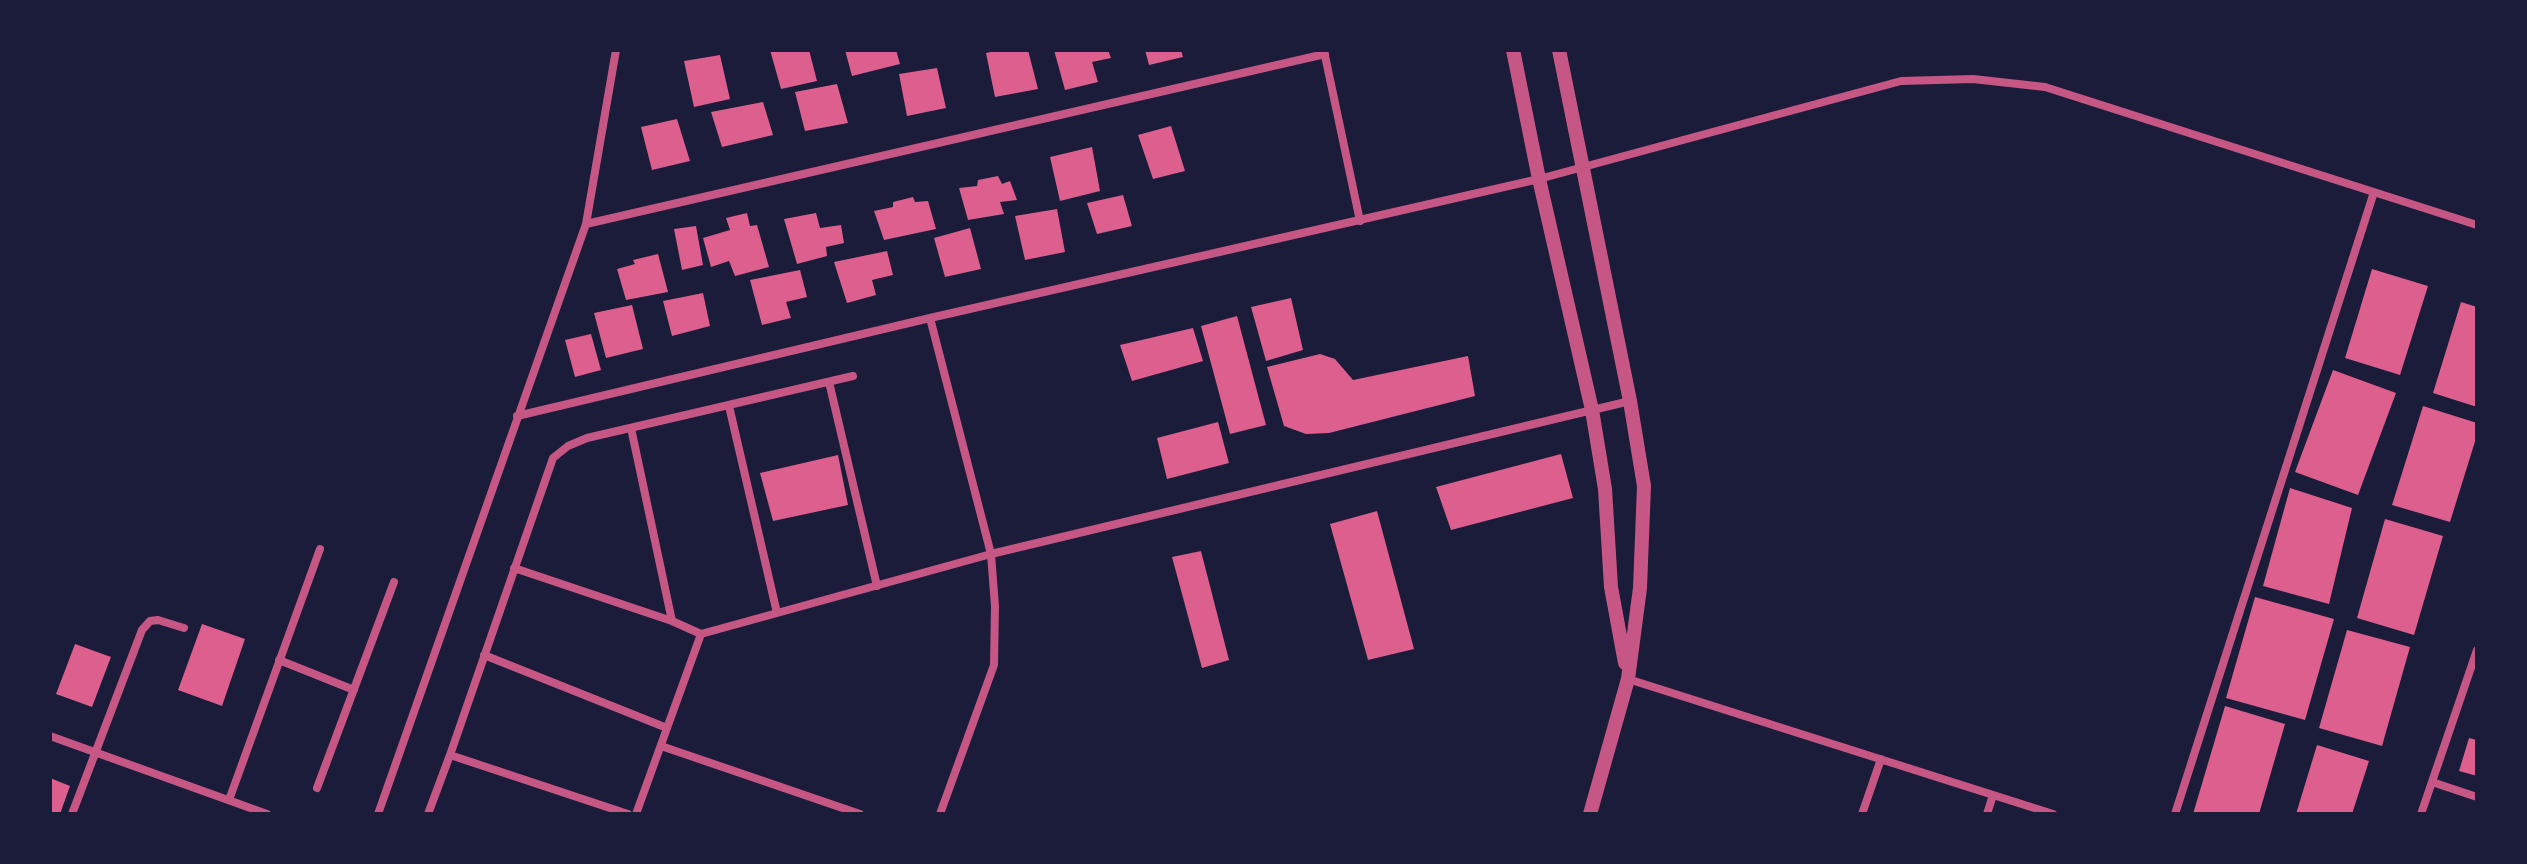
<!DOCTYPE html>
<html>
<head>
<meta charset="utf-8">
<style>
	body { margin:0 }
	#map { position:relative; width:2527px; height:864px; overflow:hidden; background:#1b1b3a; font-family:Arial,sans-serif }
	canvas { display:block }
	.frame { position:absolute; inset:0; border:52px solid #1b1b3a; pointer-events:none }
</style>
</head>
<body>
<div id="map">
<canvas width="2527" height="864"></canvas>
<div class="frame"></div>
</div>
<script>
const context = document.querySelector('canvas').getContext('2d');
context.lineJoin = 'round';
function fill(path, color) { context.fillStyle = color; context.fill(path, 'evenodd'); }
const shape = rows => new Path2D(rows.map(r => 'M' + r).join(''));
function strokePath(path, color, width, dash) { context.strokeStyle = color; context.lineWidth = width; context.lineCap = dash ? 'butt' : 'round'; context.setLineDash(dash || []); context.stroke(path); }
fill(shape([
	[770,50,809,50,817,81,781,89],
	[845,50,896,50,900,64,852,76],
	[1000,50,1028,50,1038,89,995,97,986,53],
	[1054,50,1108,50,1111,58,1092,62,1098,82,1065,90],
	[1145,50,1181,50,1183,57,1149,65],
	[720,55,730,99,694,107,684,61],
	[937,68,946,108,907,116,899,74],
	[837,84,848,123,805,131,795,92],
	[763,102,773,135,722,147,711,112],
	[677,119,690,161,652,170,641,127],
	[1171,126,1185,171,1153,179,1138,135],
	[1092,147,1100,191,1060,201,1050,157],
	[998,176,1002,184,1010,181,1017,200,1000,202,1004,214,968,220,959,188,977,186,978,180],
	[1123,195,1132,226,1097,234,1087,203],
	[913,197,915,202,928,201,936,229,884,240,874,211,893,207,893,202],
	[1057,209,1065,252,1025,260,1015,216],
	[747,213,750,226,757,225,769,267,735,276,729,261,711,267,703,238,730,230,726,218],
	[816,213,820,228,841,225,844,243,826,247,827,256,797,264,784,219],
	[696,226,703,265,682,270,674,229],
	[970,228,981,269,945,277,934,238],
	[887,251,893,275,872,280,876,295,847,303,834,262],
	[658,254,668,292,626,300,617,269,635,264,633,260],
	[2372,269,2428,286,2400,375,2345,358],
	[800,270,807,297,786,302,791,318,762,325,750,280],
	[703,293,710,326,672,336,663,301],
	[1291,298,1303,350,1266,361,1251,307],
	[2461,302,2477,307,2477,407,2433,393],
	[632,305,643,349,606,358,594,313],
	[1237,316,1266,425,1230,434,1201,326],
	[1193,328,1203,361,1132,381,1120,345],
	[591,334,601,370,575,377,565,340],
	[1320,354,1335,359,1353,380,1468,356,1475,396,1329,433,1306,434,1284,426,1267,367],
	[2333,370,2396,393,2358,495,2295,472],
	[2423,406,2477,423,2477,435,2450,522,2392,505],
	[1218,422,1229,463,1167,479,1157,438],
	[1561,454,1573,498,1451,530,1436,487],
	[838,455,848,505,773,521,760,473],
	[2290,488,2352,508,2329,604,2263,586],
	[1377,511,1414,649,1368,660,1330,524],
	[2385,519,2443,536,2414,635,2357,618],
	[1201,551,1229,660,1202,668,1172,557],
	[2255,597,2334,619,2305,720,2226,698],
	[202,624,245,639,222,706,178,690],
	[2347,630,2410,647,2382,746,2319,728],
	[75,644,111,657,92,707,56,694],
	[2225,706,2285,724,2259,814,2193,814],
	[2469,738,2477,740,2477,776,2459,771],
	[2317,745,2369,761,2352,814,2296,814],
	[50,778,70,786,60,814,50,814]
]), '#dd5f8e');
strokePath(shape([
	[1324,51,1360,221],
	[586,224,1325,54],
	[930,318,991,554,995,606,994,665,940,814],
	[829,382,877,586],
	[729,406,777,613],
	[517,416,930,318,1539,179,1901,81,1973,79,2045,87,2477,225],
	[631,428,672,621],
	[514,568,672,621,701,634],
	[484,655,667,728],
	[279,660,354,690],
	[1628,679,2053,814],
	[50,736,267,814],
	[661,746,860,814],
	[450,755,553,458,568,446,587,438,853,376],
	[2432,782,2477,797],
	[317,788,394,582],
	[229,800,320,549],
	[72,814,142,630,150,621,158,620,184,628],
	[378,814,586,224,616,50],
	[428,814,450,755,628,814],
	[636,814,701,634,991,554,1630,401],
	[1862,814,1881,759],
	[1987,814,1993,795],
	[2175,814,2374,192],
	[2421,814,2477,650]
]), '#c65784', 8);
strokePath(shape([
	[1513,50,1539,179,1592,410,1605,489,1611,587,1625,663],
	[1559,50,1630,401,1644,486,1640,588,1628,679,1590,814]
]), '#c65784', 14);
</script>
</body>
</html>
